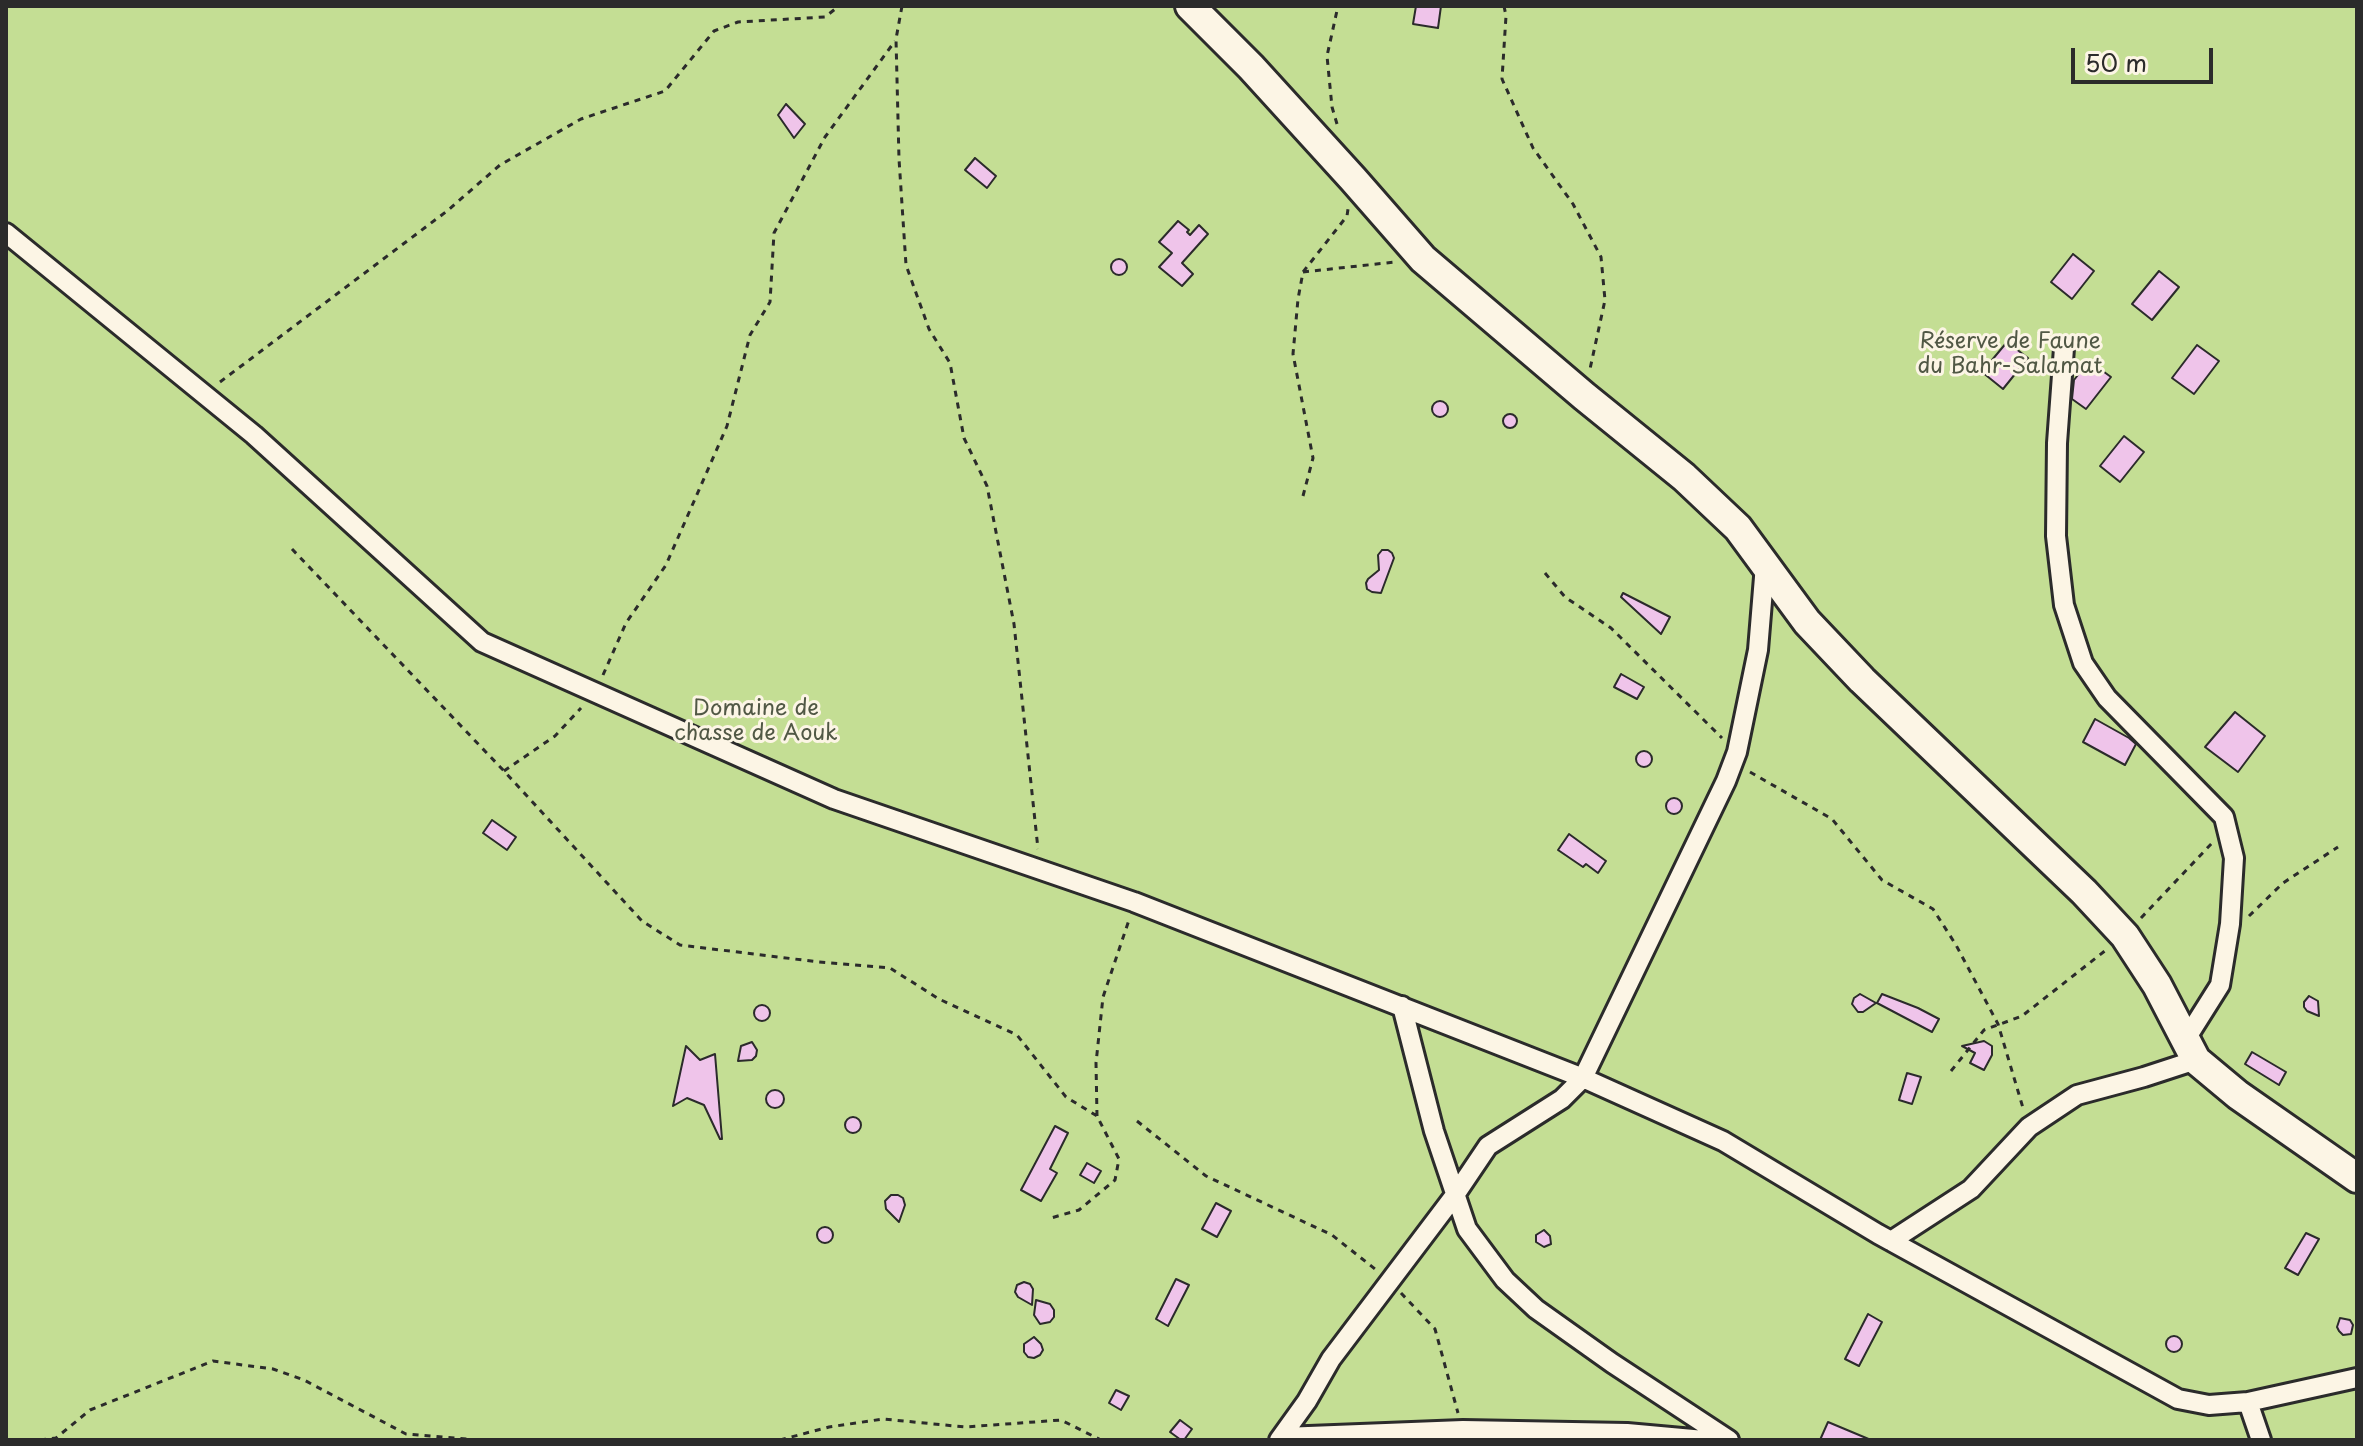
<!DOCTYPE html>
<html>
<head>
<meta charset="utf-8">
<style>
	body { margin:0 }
	#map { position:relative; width:2363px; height:1446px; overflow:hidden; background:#f8e6e6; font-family:"Playpen Sans",sans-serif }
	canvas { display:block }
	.frame { position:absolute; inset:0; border:8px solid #2b2b2b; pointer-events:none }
	.scale { position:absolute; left:2071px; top:48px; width:142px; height:36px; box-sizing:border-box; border:4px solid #2b2b2b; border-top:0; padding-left:10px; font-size:24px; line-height:28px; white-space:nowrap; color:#2b2b2b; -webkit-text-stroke:6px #fcf5e5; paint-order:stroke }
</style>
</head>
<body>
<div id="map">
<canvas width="2363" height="1446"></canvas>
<div class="frame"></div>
<div class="scale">50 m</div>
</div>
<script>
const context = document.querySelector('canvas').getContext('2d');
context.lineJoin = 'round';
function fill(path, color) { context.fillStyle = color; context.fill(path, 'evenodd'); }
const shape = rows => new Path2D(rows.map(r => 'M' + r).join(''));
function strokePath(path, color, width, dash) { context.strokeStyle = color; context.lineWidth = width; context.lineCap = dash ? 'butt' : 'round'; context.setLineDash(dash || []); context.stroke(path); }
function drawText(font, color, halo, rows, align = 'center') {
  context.font = font + ' "Playpen Sans",sans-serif'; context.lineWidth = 6; context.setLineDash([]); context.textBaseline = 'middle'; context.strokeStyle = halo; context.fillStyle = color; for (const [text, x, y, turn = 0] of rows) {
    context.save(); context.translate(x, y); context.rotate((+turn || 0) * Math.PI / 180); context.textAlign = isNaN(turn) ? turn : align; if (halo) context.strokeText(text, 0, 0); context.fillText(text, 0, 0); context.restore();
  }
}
fill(shape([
	[6,6,2357,6,2357,1440,6,1440]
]), '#c4de94');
const building = shape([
	[1416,6,1441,6,1438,28,1413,24,1416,6],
	[786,104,805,124,794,138,778,115,786,104],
	[975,158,996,176,987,188,965,170,975,158],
	[1178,221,1189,230,1187,232,1190,235,1199,225,1208,234,1182,263,1193,274,1182,286,1159,267,1172,253,1159,242,1178,221],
	[2073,254,2094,271,2072,299,2051,282,2073,254],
	'1111 267a8 8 0 1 1 16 0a8 8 0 1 1-16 0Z',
	[2159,271,2179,287,2152,320,2132,304,2159,271],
	[2007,342,2028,358,2003,389,1982,372,2007,342],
	[2197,345,2219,361,2194,394,2172,378,2197,345],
	[2089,361,2111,377,2086,409,2072,399,2074,380,2089,361],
	'1432 409a8 8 0 1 1 16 0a8 8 0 1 1-16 0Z',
	'1503 421a7 7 0 1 1 14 0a7 7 0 1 1-14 0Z',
	[2124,436,2144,452,2120,482,2100,466,2124,436],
	[1382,550,1388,550,1392,553,1394,558,1381,593,1372,592,1367,589,1366,583,1368,579,1379,570,1378,555,1382,550],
	[1623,593,1670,617,1661,634,1621,597,1623,593],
	[1621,674,1644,687,1637,699,1614,687,1621,674],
	[2235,712,2265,736,2238,772,2205,747,2235,712],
	[2095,719,2129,738,2136,744,2125,765,2083,742,2095,719],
	'1636 759a8 8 0 1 1 16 0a8 8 0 1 1-16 0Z',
	'1666 806a8 8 0 1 1 16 0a8 8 0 1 1-16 0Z',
	[492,820,516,837,507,850,483,833,492,820],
	[1569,834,1606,861,1598,873,1586,864,1583,867,1558,850,1569,834],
	[1860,994,1876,1003,1863,1012,1858,1012,1852,1004,1854,998,1860,994],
	[1882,994,1918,1008,1939,1019,1932,1032,1877,1003,1882,994],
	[2309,996,2318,1001,2319,1016,2307,1011,2304,1007,2304,1002,2309,996],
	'754 1013a8 8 0 1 1 16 0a8 8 0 1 1-16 0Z',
	[1984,1041,1992,1046,1992,1055,1984,1070,1970,1063,1975,1053,1962,1046,1984,1041],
	[752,1042,757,1050,756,1056,752,1060,738,1061,741,1046,752,1042],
	[686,1046,700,1060,715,1054,722,1139,720,1139,704,1105,687,1098,673,1106,686,1046],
	[2252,1052,2286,1072,2279,1085,2245,1064,2252,1052],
	[1907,1073,1921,1077,1912,1104,1899,1100,1907,1073],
	'766 1099a9 9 0 1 1 18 0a9 9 0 1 1-18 0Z',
	'845 1125a8 8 0 1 1 16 0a8 8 0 1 1-16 0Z',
	[1055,1126,1068,1133,1050,1169,1057,1173,1041,1201,1021,1190,1055,1126],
	[1087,1163,1101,1171,1094,1183,1080,1175,1087,1163],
	[891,1195,898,1195,903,1198,905,1205,899,1222,886,1209,885,1201,891,1195],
	[1216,1203,1231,1211,1217,1237,1202,1229,1216,1203],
	'817 1235a8 8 0 1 1 16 0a8 8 0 1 1-16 0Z',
	[1544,1230,1550,1236,1551,1244,1544,1247,1536,1242,1536,1235,1544,1230],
	[2306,1233,2319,1239,2298,1275,2285,1268,2306,1233],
	[1176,1279,1189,1285,1168,1326,1156,1319,1176,1279],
	[1024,1282,1030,1284,1033,1289,1032,1305,1018,1297,1015,1292,1017,1285,1024,1282],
	[1036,1300,1050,1304,1054,1310,1054,1317,1050,1322,1040,1324,1034,1315,1036,1300],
	[1868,1314,1882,1322,1859,1366,1845,1359,1868,1314],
	[2340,1318,2350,1320,2353,1325,2351,1334,2343,1335,2339,1331,2337,1327,2340,1318],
	'2166 1344a8 8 0 1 1 16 0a8 8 0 1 1-16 0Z',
	[1034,1337,1041,1344,1043,1350,1040,1355,1034,1358,1028,1357,1024,1352,1024,1344,1034,1337],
	[1116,1390,1129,1396,1121,1410,1109,1403,1116,1390],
	[1180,1420,1192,1429,1184,1440,1181,1440,1170,1432,1180,1420],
	[1828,1422,1871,1440,1820,1440,1828,1422]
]);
fill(building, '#efc4ea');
strokePath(building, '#2b2b2b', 2);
const street = shape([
	[6,233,254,435,482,642,834,799,1134,902,1583,1078,1723,1141,1878,1234,2178,1399,2209,1405,2248,1402,2357,1378],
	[2064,348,2057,443,2056,536,2064,605,2083,663,2107,698,2224,817,2234,858,2230,924,2220,985,2186,1039],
	[1402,1006,1434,1131,1467,1229,1505,1280,1536,1309,1612,1363,1729,1440],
	[1891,1241,1971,1189,2029,1127,2077,1095,2144,1077,2196,1060],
	[2248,1402,2261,1440],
	[1283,1437,1463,1430,1627,1433,1704,1440],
	[1279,1440,1307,1401,1331,1359,1455,1195,1488,1146,1562,1099,1583,1078,1726,781,1737,752,1758,650,1765,565]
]);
const primary = shape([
	[1190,6,1251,67,1353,179,1423,259,1584,396,1684,477,1738,528,1807,622,1862,680,2084,892,2125,936,2157,985,2196,1060,2238,1095,2357,1178]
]);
strokePath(street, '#2b2b2b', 24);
strokePath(primary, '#2b2b2b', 34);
strokePath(shape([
	[902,6,896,39,899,159,906,265,929,329,950,363,964,438,987,486,1014,624,1038,849],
	[1504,6,1506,16,1502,79,1533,148,1573,204,1601,257,1605,300,1590,369],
	[1337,124,1332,107,1327,56,1338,6],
	[1303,272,1395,262],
	[220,382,447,211,500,165,581,119,665,91,714,31,738,22,825,17,839,6],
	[1303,496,1313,458,1293,354,1298,299,1303,272,1347,216,1348,209],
	[292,549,504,771,642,921,680,945,819,962,890,968,939,999,1017,1035,1066,1097,1097,1116,1119,1159,1115,1180,1079,1210,1051,1218],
	[1545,573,1565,597,1611,628,1722,738],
	[603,675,626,623,666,565,727,426,750,335,770,302,774,233,825,137,895,41],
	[504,771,555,736,581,708],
	[1750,772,1832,819,1882,880,1933,909,1956,945,1998,1024,2023,1108],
	[2249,916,2283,883,2338,847],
	[2141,918,2213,842],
	[1951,1071,1984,1030,2022,1016,2106,950],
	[1097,1116,1096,1063,1103,997,1129,920],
	[1137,1121,1206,1176,1332,1235,1375,1269],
	[1401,1293,1435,1329,1458,1413],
	[40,1440,56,1438,90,1410,213,1361,273,1369,304,1380,406,1434,477,1440],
	[780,1440,829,1427,883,1419,965,1427,1061,1420,1101,1440]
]), '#2b2b2b', 3, [6, 6]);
strokePath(street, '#fcf5e5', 18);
strokePath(primary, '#fcf5e5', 28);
drawText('22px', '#515845', '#fcf5e5', [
	["Réserve de Faune",2010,342],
	["du Bahr-Salamat",2010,367],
	["Domaine de",756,709],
	["chasse de Aouk",756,734]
]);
</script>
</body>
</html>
